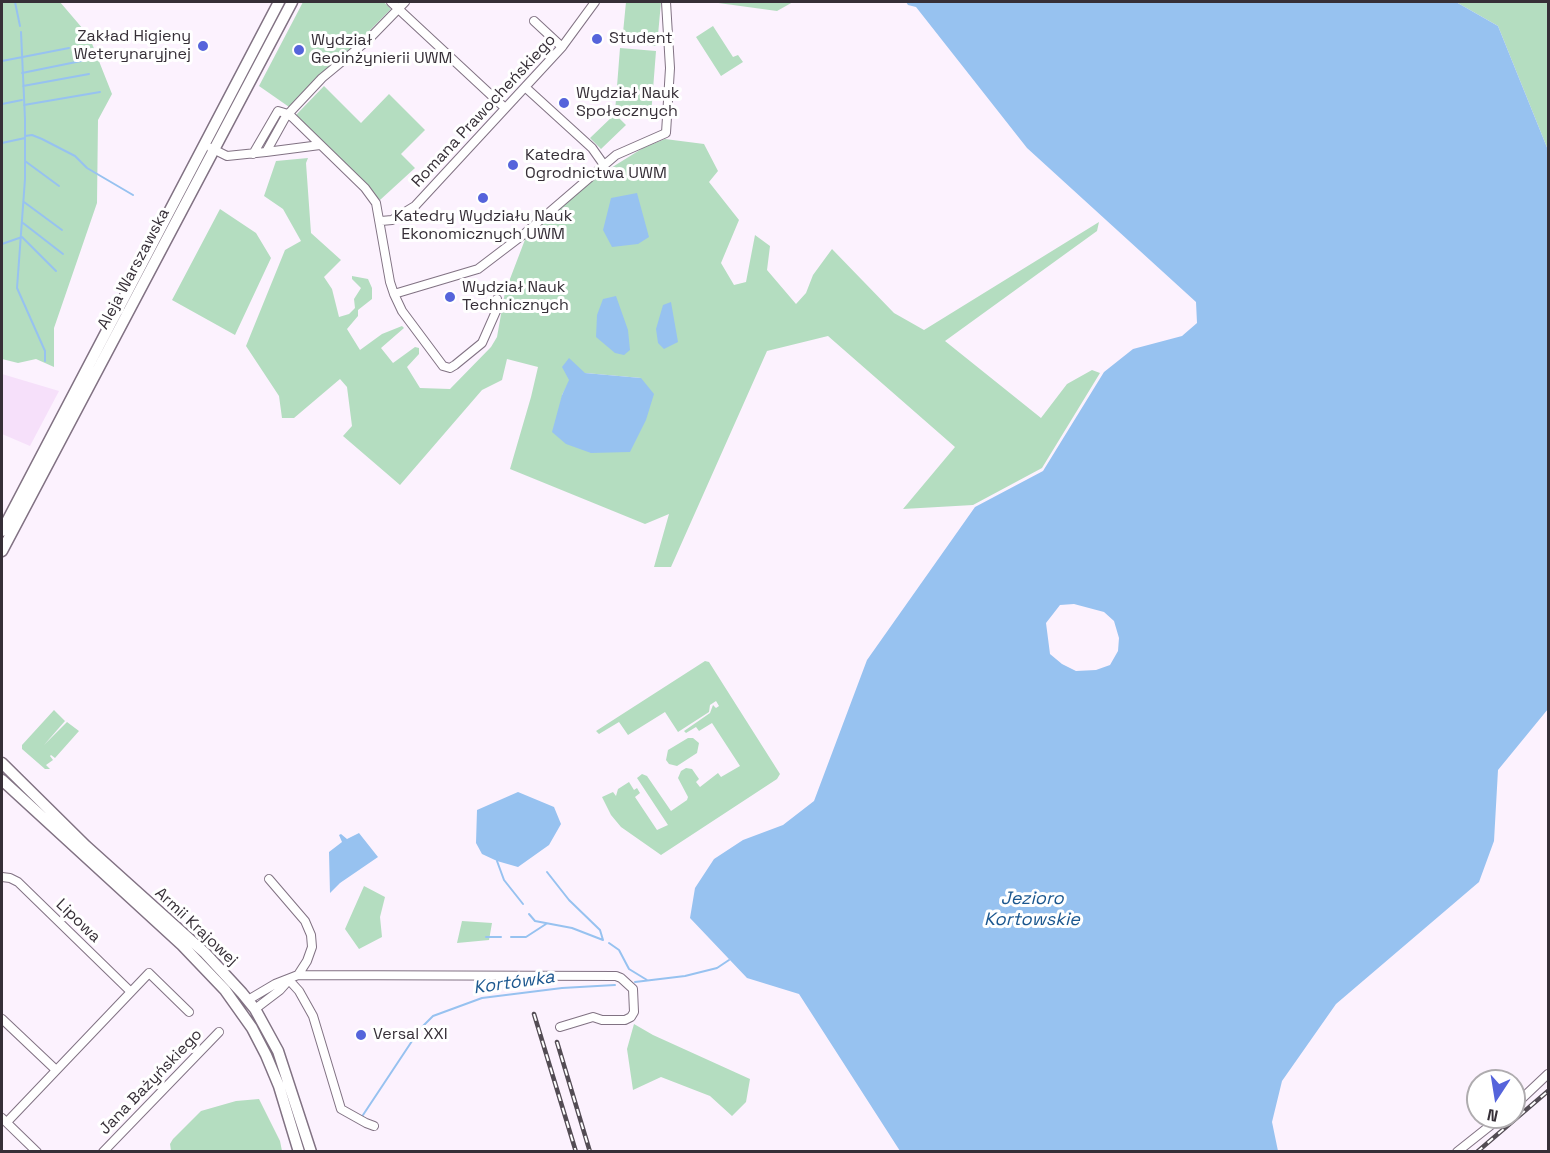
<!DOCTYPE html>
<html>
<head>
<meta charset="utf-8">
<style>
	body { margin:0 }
	#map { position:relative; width:1550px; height:1153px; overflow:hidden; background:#fcf2fe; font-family:"Space Grotesk",sans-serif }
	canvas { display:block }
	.frame { position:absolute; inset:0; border:3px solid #362f37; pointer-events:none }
	.north { position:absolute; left:1466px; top:1069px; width:60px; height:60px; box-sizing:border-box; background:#fff; border:2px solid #afacaf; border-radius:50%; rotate:192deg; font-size:16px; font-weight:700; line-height:24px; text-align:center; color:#362f37 }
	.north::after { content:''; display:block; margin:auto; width:21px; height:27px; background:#5564db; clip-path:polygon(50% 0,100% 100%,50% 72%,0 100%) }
</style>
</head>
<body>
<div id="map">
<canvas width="1550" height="1153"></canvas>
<div class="frame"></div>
<div class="north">N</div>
</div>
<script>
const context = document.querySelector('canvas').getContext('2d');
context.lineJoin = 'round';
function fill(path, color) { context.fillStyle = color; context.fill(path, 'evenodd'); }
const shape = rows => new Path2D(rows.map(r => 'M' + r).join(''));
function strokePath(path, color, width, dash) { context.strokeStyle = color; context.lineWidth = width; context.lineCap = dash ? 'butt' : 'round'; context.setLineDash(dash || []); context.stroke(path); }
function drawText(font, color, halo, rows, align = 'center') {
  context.font = font + ' "Space Grotesk",sans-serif'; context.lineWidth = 6; context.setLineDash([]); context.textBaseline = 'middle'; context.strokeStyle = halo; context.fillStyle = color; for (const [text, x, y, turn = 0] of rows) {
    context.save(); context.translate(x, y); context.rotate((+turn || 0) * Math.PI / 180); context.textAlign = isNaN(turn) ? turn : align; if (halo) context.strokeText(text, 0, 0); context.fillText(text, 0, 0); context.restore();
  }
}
fill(shape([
	[2,374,59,391,30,446,2,434]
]), '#f6e0fa');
fill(shape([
	[2,2,60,2,89,36,112,94,98,120,97,203,54,328,54,367,36,359,18,363,2,359],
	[303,2,384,2,391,9,292,109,259,86],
	[626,2,661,2,657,46,622,43],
	[711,2,793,2,777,11],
	[1424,2,1548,2,1548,150,1498,26,1456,2],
	[713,26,733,57,738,55,743,62,721,76,696,37],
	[620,48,656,51,651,115,615,112],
	[324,86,361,123,389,94,425,130,401,154,415,168,380,200,296,115],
	[615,114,626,125,601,149,590,138],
	[665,139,704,144,718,171,709,182,739,220,721,263,734,285,746,282,755,235,770,246,767,270,796,304,806,293,813,275,832,249,894,313,924,330,1099,222,1097,231,945,341,1041,418,1067,384,1092,370,1100,373,1042,468,973,505,903,509,955,447,828,336,767,351,671,567,654,567,669,514,645,524,510,469,531,397,538,367,507,359,502,380,482,390,400,485,343,436,352,426,347,387,340,379,294,418,282,418,279,396,246,346,285,250,301,241,283,209,264,196,276,161,308,158,306,163,311,233,341,260,324,277,332,289,339,317,349,314,355,308,354,299,361,288,352,279,352,276,368,279,372,288,372,299,358,310,358,316,347,329,360,350,382,334,402,326,404,328,381,348,393,363,415,347,419,348,419,354,407,367,420,388,450,389,491,347,497,337,505,292,526,237,582,186,643,148],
	[585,373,641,378,609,452,591,452,562,395,570,380],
	[220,209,256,233,271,258,235,335,172,300],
	[705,661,709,662,780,774,777,779,661,855,621,827,611,815,602,797,613,792,616,796,618,789,629,782,634,790,637,788,640,793,635,797,657,830,668,825,637,778,642,774,647,776,671,811,687,800,688,797,678,778,681,771,686,768,692,769,699,779,696,782,700,787,718,773,721,777,740,766,712,723,699,731,696,727,686,733,684,731,710,713,713,705,716,708,719,706,716,701,710,705,709,712,678,732,665,712,628,735,619,722,599,734,596,731],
	[54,710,65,721,44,745,67,722,79,731,55,758,51,755,50,756,53,760,46,765,50,769,45,769,22,749,22,745],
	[688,738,693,738,699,743,697,753,677,766,669,764,666,760,668,750],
	[364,886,385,897,380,917,382,937,359,949,345,929],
	[462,921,492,923,489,940,457,943],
	[634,1024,653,1035,750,1079,746,1102,732,1116,710,1096,661,1077,633,1090,627,1049],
	[259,1099,280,1141,282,1151,171,1151,170,1144,173,1139,201,1111,236,1101]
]), '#b4ddc0');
fill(shape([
	[906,2,1456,2,1498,26,1548,150,1548,709,1498,770,1494,841,1479,882,1336,1004,1282,1081,1272,1122,1278,1151,900,1151,799,994,747,978,690,918,695,888,714,859,743,840,783,825,814,801,867,660,975,507,1043,471,1104,372,1133,349,1182,336,1197,323,1196,302,1027,148,916,7,908,5],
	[1074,604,1104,612,1114,621,1119,638,1118,651,1110,665,1096,670,1076,671,1062,664,1050,654,1046,623,1060,605],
	[637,193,649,237,638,244,612,247,603,230,611,198],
	[616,296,628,330,630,350,624,355,615,353,596,337,597,315,603,299],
	[671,302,678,342,664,349,658,343,656,329,663,305],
	[569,358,585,373,641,378,654,394,646,420,630,452,591,453,566,444,552,432,562,395,569,380,562,367],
	[518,792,554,807,561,824,549,845,518,867,497,861,482,854,476,843,477,810],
	[359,833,378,857,340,883,330,893,329,852,342,842,339,835,341,834,347,839]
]), '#97c2f0');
strokePath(shape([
	[15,2,20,26],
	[21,32,25,119,25,179,17,288,45,351,45,361],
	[2,61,69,48],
	[22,73,86,60],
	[23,86,89,74],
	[2,104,22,100],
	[24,105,100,92],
	[25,136,32,135,42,139,75,156,87,168,133,195],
	[2,143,25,138],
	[25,161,59,186],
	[24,202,62,230],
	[23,223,63,254],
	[2,244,22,237,56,271],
	[497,861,504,880,523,904],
	[547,872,569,900,600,930,603,940],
	[529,914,535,921,572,928,603,940],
	[486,937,501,937],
	[511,937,526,937,546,924],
	[609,943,619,950,629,969,647,980],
	[635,982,685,976,717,968,729,960],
	[363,1115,420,1029,433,1016,482,998,562,988,615,985]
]), '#97c2f0', 2);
const minor = shape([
	[391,2,505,108],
	[534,21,562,47],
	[525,87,592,148,604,165],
	[211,148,227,156,266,152,286,116,288,114,292,117,365,188,376,203,390,282,394,294,402,311,443,366,450,368,455,365,482,343,497,309,497,299],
	[266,152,320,145],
	[253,154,278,111,288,114,291,111,322,78,368,40,405,2],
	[381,221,392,220,415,206,562,47,595,2],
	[394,294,478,269,524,234,616,155,666,133,670,68,666,2],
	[2,877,10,878,18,882,131,992],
	[298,975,616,976,621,978,633,989,634,1012,631,1017,625,1020,602,1020,593,1017,560,1027],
	[289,980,299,991,313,1016,341,1109,366,1123,374,1126],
	[248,1000,275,984,298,975,307,961,312,947,311,935,305,921,269,879],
	[255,1009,280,990,288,981],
	[2,1019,56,1070],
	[1514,1106,1548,1074],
	[2,1118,37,1152],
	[7,1122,149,973,189,1012],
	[103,1152,219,1032],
	[1457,1152,1501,1117]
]);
const secondary = shape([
	[2,531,279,2],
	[2,551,292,2],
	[2,763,86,846,205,953,242,993,255,1009,278,1051,311,1152],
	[2,780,182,945,225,990,252,1028,266,1055,279,1086,299,1152]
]);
strokePath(minor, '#817283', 10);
strokePath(secondary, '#817283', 13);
strokePath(minor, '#fff', 8);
strokePath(secondary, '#fff', 10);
const rail = shape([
	[534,1014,576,1152],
	[557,1042,590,1152],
	[1477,1152,1548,1091]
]);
strokePath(rail, '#534c54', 4.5);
strokePath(rail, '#fff', 2, [7]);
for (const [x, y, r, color] of [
	[597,39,6,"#5564db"],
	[203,46,6,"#5564db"],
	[299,50,6,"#5564db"],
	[564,103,6,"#5564db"],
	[513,165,6,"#5564db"],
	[483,198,6,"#5564db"],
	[450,297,6,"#5564db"],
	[361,1035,6,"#5564db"]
]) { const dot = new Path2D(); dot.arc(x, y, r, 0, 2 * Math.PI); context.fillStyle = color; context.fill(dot); strokePath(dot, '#fff', 2); }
drawText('16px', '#362f37', '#fff', [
	["Zakład Higieny",191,37,"right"],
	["Weterynaryjnej",191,55,"right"],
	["Student",609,39],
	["Wydział",311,41],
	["Geoinżynierii UWM",311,59],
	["Wydział Nauk",576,94],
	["Społecznych",576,112],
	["Katedra",525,156],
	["Ogrodnictwa UWM",525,174],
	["Katedry Wydziału Nauk",483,217,"center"],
	["Ekonomicznych UWM",483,235,"center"],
	["Wydział Nauk",462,288],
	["Technicznych",462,306],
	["Versal XXI",373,1035]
], 'left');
drawText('16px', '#362f37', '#fff', [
	["Romana Prawocheńskiego",484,111,-47],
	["Aleja Warszawska",134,269,-62],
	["Lipowa",78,921,44],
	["Armii Krajowej",196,927,43],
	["Jana Bażyńskiego",151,1082,-46]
]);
drawText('italic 18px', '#1b578f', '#fff', [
	["Jezioro",1032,899],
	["Kortowskie",1032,920],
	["Kortówka",514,983,-8]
]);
</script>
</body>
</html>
